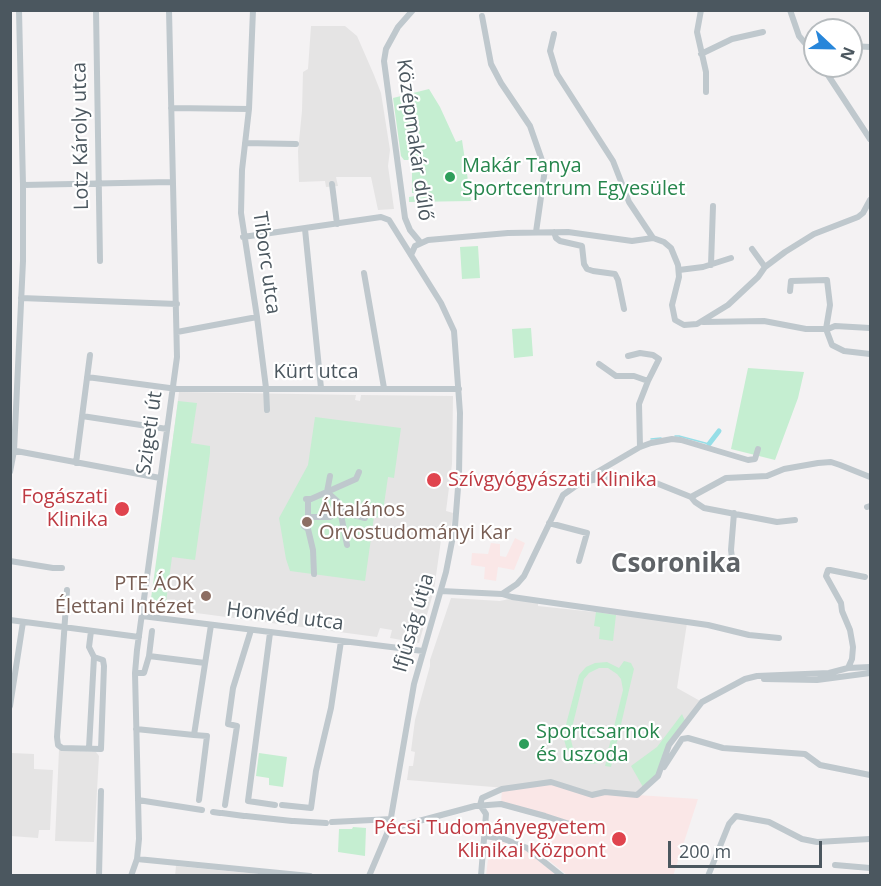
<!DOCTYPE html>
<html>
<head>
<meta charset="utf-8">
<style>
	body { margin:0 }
	#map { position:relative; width:881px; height:886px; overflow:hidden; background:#f4f2f3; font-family:"Open Sans",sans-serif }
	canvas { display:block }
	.frame { position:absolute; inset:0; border:12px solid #4b575f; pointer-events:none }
	.north { position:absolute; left:803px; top:18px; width:60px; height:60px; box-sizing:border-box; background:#fff; border:2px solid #b7bcbf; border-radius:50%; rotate:112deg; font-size:16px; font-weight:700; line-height:24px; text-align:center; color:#4b575f }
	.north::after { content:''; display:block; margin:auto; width:21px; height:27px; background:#2786da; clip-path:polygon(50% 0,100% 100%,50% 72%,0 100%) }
	.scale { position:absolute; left:668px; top:841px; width:154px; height:27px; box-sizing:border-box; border:3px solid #4b575f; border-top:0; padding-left:8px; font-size:18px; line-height:21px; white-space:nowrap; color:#4b575f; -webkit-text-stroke:4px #fff; paint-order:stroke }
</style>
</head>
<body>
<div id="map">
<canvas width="881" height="886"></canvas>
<div class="frame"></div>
<div class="north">N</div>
<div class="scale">200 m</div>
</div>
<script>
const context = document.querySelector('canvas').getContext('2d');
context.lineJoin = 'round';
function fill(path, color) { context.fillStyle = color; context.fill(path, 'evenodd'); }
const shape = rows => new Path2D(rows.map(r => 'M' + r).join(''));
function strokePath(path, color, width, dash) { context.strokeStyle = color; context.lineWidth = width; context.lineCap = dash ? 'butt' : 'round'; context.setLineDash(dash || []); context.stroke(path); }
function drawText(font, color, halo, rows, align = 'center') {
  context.font = font + ' "Open Sans",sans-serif'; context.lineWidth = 4.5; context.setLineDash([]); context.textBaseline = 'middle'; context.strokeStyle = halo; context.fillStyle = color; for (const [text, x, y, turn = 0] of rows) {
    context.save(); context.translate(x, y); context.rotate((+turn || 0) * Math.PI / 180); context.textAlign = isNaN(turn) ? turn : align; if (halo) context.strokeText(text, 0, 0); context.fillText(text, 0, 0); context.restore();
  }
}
fill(shape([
	[311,26,345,26,357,36,374,75,381,93,390,150,388,166,394,209,378,210,371,177,336,177,338,186,326,187,325,181,299,182,298,151,302,111,303,72,308,69],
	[179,392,356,395,355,400,360,401,361,395,453,396,452,464,446,511,453,513,450,534,442,533,434,590,419,643,390,638,392,630,380,628,377,637,151,607],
	[451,598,500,601,509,599,538,603,538,606,594,612,596,609,687,623,677,688,702,702,637,795,592,795,407,780,409,766,413,766,415,752,411,751,415,720,430,666,430,660],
	[59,750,96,752,99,756,94,842,55,841],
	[10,751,12,753,34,754,34,769,53,770,50,830,39,830,38,838,11,836],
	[176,866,279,876,175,876]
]), '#e5e4e4');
fill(shape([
	[515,538,525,543,514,570,498,567,496,581,484,579,485,567,471,565,472,553,488,554,491,543,500,544,500,556,506,557],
	[551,782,592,795,637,795,698,799,673,876,567,875,546,858,559,820,501,804,502,789],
	[495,839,526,851,558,876,486,876,490,842]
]), '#fae7e7');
fill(shape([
	[429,89,440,107,456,142,462,140,471,201,409,202,409,197,415,196,415,193,412,193,412,167,415,167,416,160,404,160,401,156,393,98],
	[478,246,480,278,462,279,460,247],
	[531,328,533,356,514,358,512,329],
	[748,368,804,372,798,398,775,460,731,449],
	[178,401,197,403,191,443,210,446,210,453,195,560,172,557,165,609,150,606],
	[315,417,401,428,394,478,388,477,382,518,374,517,365,581,290,571,286,559,279,518,308,465],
	[596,612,616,615,613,641,599,639,600,627,594,626],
	[624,661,631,663,634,669,611,767,605,766,607,758,599,763,591,764,578,761,567,750,563,736,579,675,586,667,595,663,607,662,619,668],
	[599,668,608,668,617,674,621,679,623,690,609,747,602,755,587,758,579,754,573,748,570,736,584,679,589,673],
	[682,714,686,723,668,744,656,776,643,787,631,766,657,747],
	[259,753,287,757,283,787,269,785,269,778,256,776],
	[353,827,366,828,365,856,338,852,339,829,352,829]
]), '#c5eed1');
strokePath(shape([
	[675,436,679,436,709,444],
	[651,439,661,438]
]), '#96dee7', 1.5);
strokePath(shape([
	[709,444,719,431]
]), '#96dee7', 5);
strokePath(shape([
	[96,10,100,261],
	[253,10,249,109,242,170,241,213,257,317,266,388,267,410],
	[413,10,398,27,386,49,384,61,405,218,410,230,420,242],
	[701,10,697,32,706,72,706,92],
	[790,10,799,36,815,55],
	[482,16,491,64,501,83,530,126,545,169,536,232],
	[554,34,550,51,557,74,613,161,629,202,653,238],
	[851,46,870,47],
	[701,54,732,39,763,32],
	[822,66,870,139],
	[171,108,249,109],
	[245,143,296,144],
	[332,184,337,224],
	[23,185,171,182],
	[305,229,321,388],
	[554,232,556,238,560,241,582,246,584,264,587,269,593,271,615,274,618,280,624,309],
	[243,237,381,217,389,220,441,303,454,331,460,413,459,475,455,526,446,572,414,684,389,829,369,876],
	[752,249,765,267],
	[411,255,415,246,428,240,508,233,568,232,632,241,653,238,664,242,671,248,678,265,679,277,672,305,675,320,684,325,697,324,728,305,758,277,765,267,785,252,814,234,858,217,863,213,870,200],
	[711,265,713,206],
	[679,270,703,267,731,258],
	[364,273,384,388],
	[790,291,791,281,827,280,830,305,826,329,832,345,844,351,870,354],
	[21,298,177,304],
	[703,322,764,321,806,329,828,329,835,326,870,328],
	[177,332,257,317],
	[628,356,640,353,653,355,659,359,648,381,639,404,640,447],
	[599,364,616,376,634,376,648,381],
	[87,377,177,389,459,389],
	[82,416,167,429],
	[11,450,160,478],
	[76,463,90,355],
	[10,472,14,451,23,261,23,185,19,10],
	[330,476,327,492,337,501,343,512,365,518],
	[583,482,608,477,633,477,656,483,691,497,726,478,767,476,784,469,818,463,831,462,840,465,870,477],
	[691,497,695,502,704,508,777,522,795,520],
	[306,499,311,499,356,479,359,472],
	[308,500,308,515,310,517,330,517,335,513,338,505],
	[867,507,870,506],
	[341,515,347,545],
	[549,523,587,533,579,561],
	[304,526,308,529,313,550,314,574],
	[10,561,53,568,62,568],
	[733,566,731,550,734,513],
	[67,590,57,737,58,745,62,748,101,749,104,666,103,660,94,657,89,647,91,631],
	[441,591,502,594,517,584,524,576,563,495,587,478,640,447,651,443,672,439,681,440,748,460,755,459,758,449],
	[502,594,512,597,708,625,749,635,779,638],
	[142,616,423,651],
	[10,620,139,637],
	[270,633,248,801,275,805],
	[149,656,152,631],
	[848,668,852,659,853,647,850,630,842,611,841,603,826,576,828,570,830,570,865,577],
	[135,673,144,673,149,656,205,663],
	[764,679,817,680,870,673],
	[10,706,23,622],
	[136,729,194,735],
	[89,748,94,657],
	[664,767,682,739,688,738,723,748,805,754,820,765,870,775],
	[138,800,202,810],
	[199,800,207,736,194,735,211,625],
	[225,805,237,726,228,724,233,688,251,630],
	[282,805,311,808,316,771,331,708,341,641],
	[480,805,482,798,502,789,551,782,592,795,605,792,637,795,658,776,669,745,702,702,745,679,757,676,829,673,848,668,870,667],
	[480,805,486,814,481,876],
	[213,812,220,813],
	[222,813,244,816],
	[246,816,292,821],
	[294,821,326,823],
	[332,822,392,819],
	[389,829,475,806,501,804,545,816,588,830],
	[485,836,504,839,527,848,562,876],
	[137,859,310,876],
	[835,865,870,868],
	[99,876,101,791],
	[131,876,137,859,139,839,135,673,137,650,177,357,169,10],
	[708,876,729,824,736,816,769,822,802,839,817,842,870,839]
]), '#bfc8cd', 6);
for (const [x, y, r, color] of [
	[450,177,6,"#2e9e5b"],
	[434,480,8,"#e0444e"],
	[122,509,8,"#e0444e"],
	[307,522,6,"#8d6e63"],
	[206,596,6,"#8d6e63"],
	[524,744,6,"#2e9e5b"],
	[619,839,8,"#e0444e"]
]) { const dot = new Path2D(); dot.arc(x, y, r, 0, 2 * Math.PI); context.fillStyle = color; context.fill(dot); strokePath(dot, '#fff', 2); }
drawText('20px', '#4b575f', '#fff', [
	["Lotz Károly utca",81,136,-91],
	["Középmakár dűlő",414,140,82],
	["Tiborc utca",266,263,82],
	["Kürt utca",316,372],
	["Szigeti út",150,433,-82],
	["Honvéd utca",285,617,7],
	["Ifjúság útja",414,623,-74]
]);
drawText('20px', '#27864d', '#fff', [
	["Makár Tanya",462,166],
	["Sportcentrum Egyesület",462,189],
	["Sportcsarnok",536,732],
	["és uszoda",536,755]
], 'left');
drawText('20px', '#be3a42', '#fff', [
	["Szívgyógyászati Klinika",448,480,"left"],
	["Fogászati",108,497],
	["Klinika",108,520],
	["Pécsi Tudományegyetem",606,828],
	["Klinikai Központ",606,851]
], 'right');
drawText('20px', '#785e54', '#fff', [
	["Általános",319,510],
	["Orvostudományi Kar",319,533],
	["PTE ÁOK",194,584,"right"],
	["Élettani Intézet",194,607,"right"]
], 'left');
drawText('bold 26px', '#5f6367', '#fff', [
	["Csoronika",676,565]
]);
</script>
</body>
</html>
